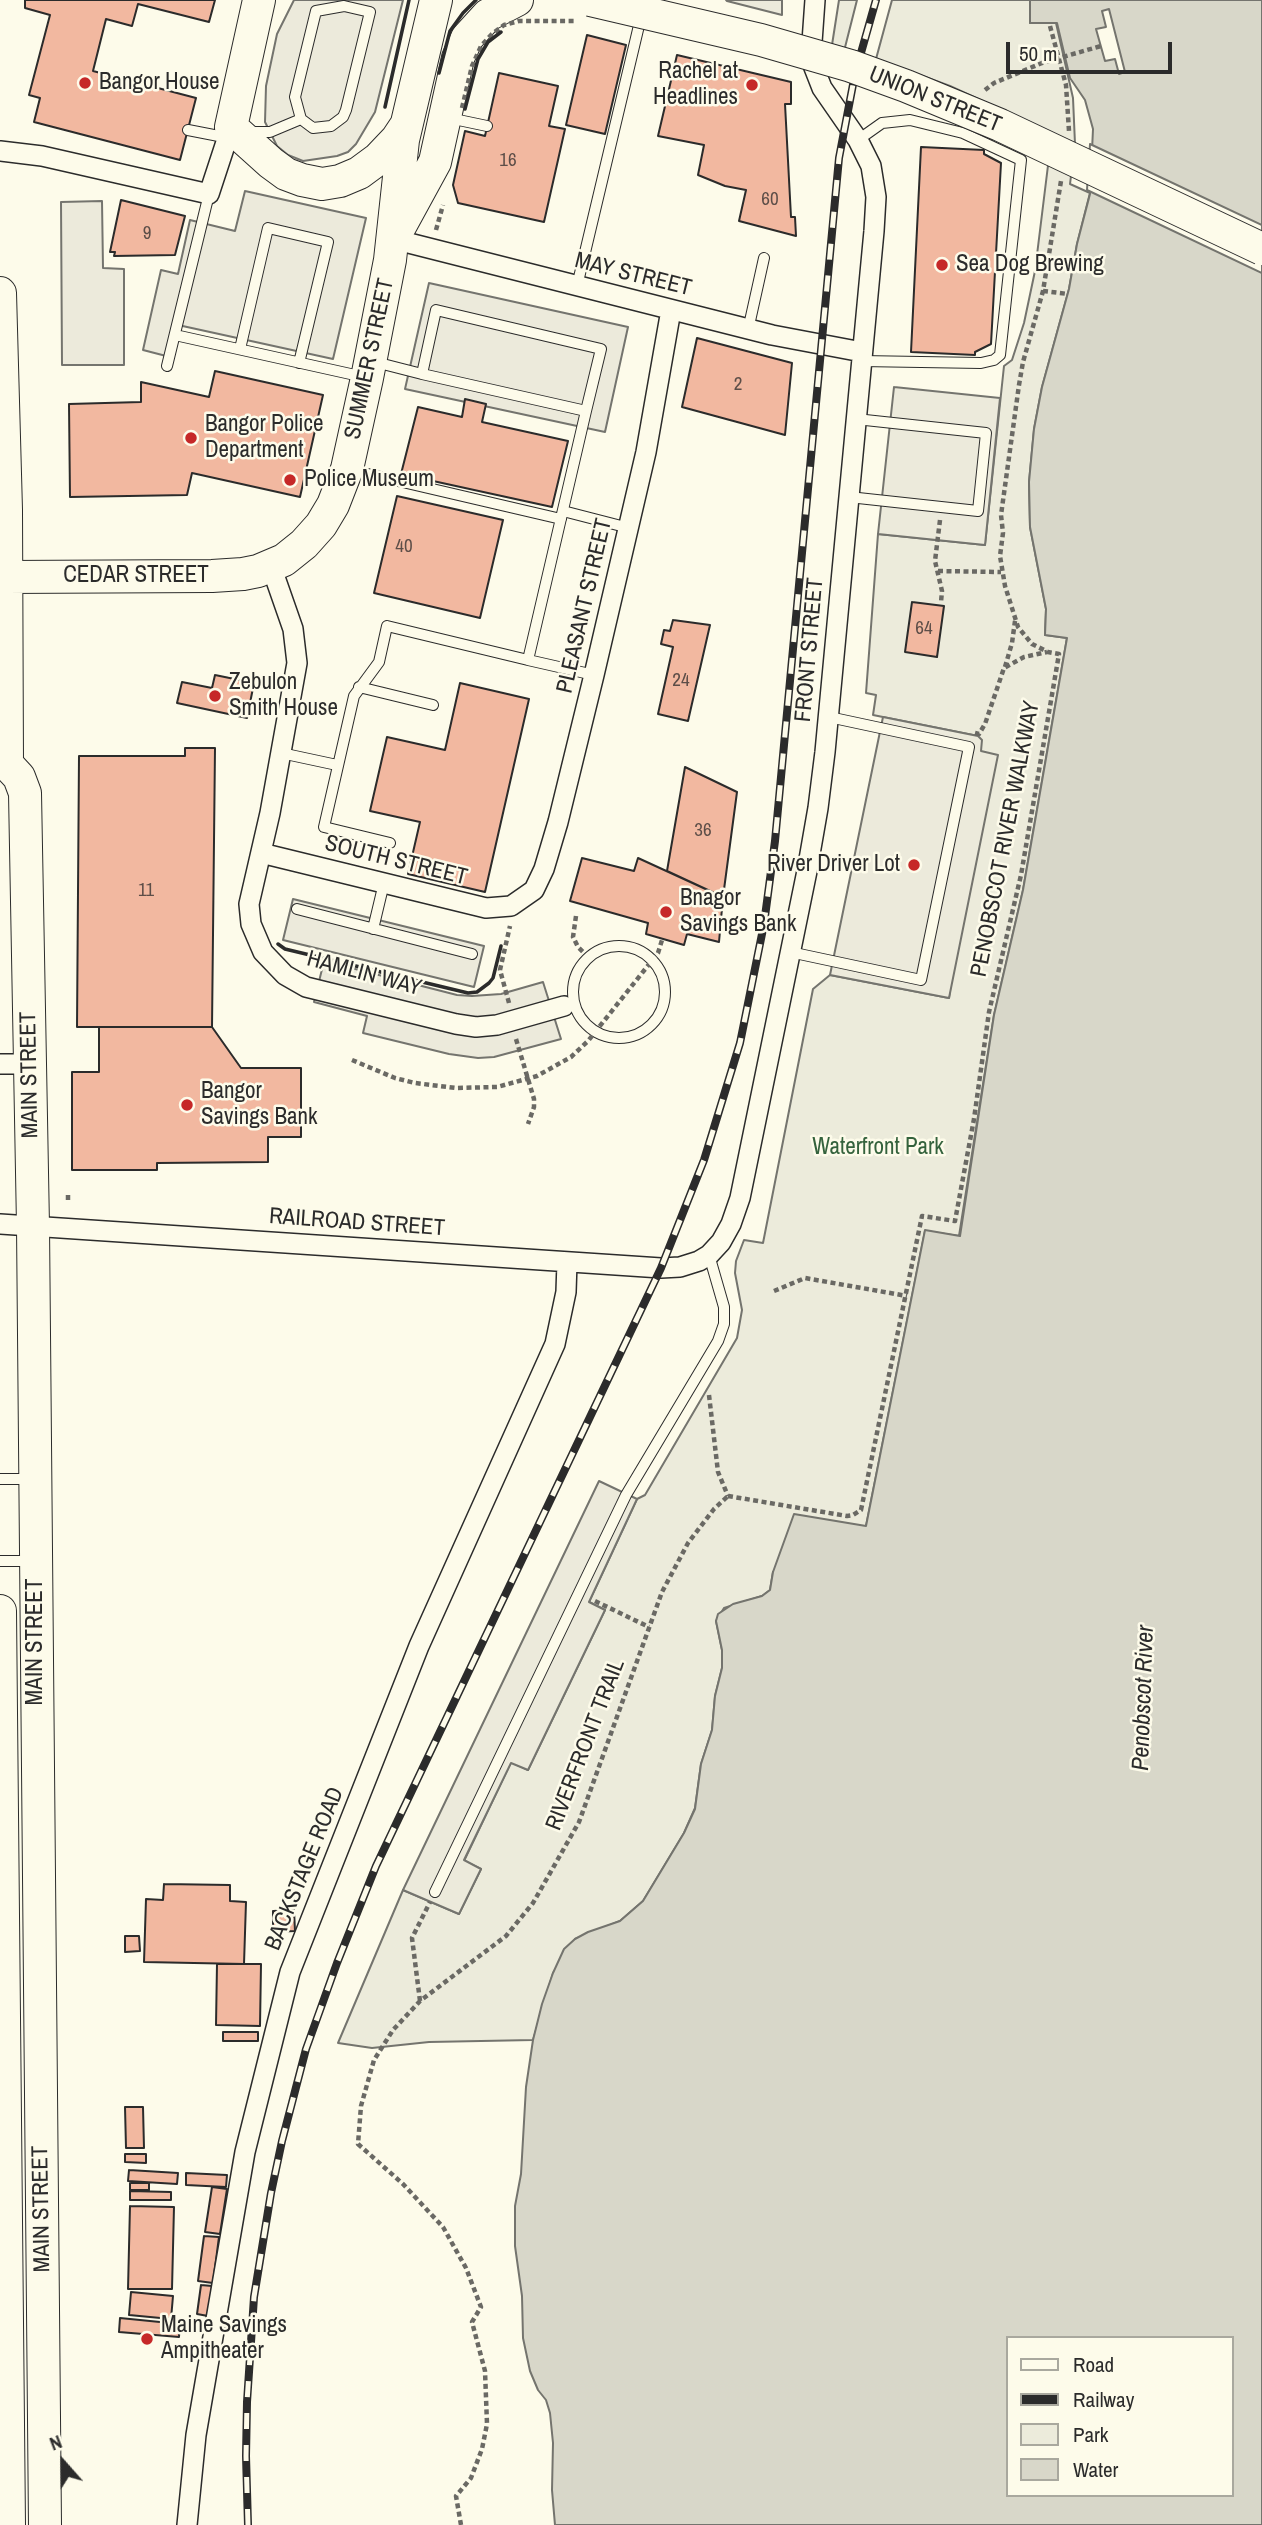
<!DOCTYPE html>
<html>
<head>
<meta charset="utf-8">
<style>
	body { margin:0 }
	#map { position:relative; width:1262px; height:2525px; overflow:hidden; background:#fdfbea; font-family:"Archivo Narrow",sans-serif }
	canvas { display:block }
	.legend { position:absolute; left:1006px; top:2336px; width:228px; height:161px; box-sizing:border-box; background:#fdfbea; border:2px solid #a9a89e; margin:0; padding:9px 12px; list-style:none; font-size:21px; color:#2b2b2b }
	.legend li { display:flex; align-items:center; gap:14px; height:35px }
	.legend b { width:35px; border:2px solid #a9a89e }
	.north { position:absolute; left:28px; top:2427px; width:70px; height:70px; -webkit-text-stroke:5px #fdfbea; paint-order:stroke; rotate:339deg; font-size:19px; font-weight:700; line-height:28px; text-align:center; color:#2b2b2b }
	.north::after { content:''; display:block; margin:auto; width:24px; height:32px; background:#2b2b2b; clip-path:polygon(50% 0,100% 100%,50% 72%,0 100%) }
	.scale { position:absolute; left:1006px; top:42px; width:166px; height:32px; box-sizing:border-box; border:4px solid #2b2b2b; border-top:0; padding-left:9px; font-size:21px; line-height:24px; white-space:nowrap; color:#2b2b2b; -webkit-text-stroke:5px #fdfbea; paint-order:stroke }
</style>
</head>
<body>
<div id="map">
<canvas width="1262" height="2525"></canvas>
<ul class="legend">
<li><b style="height:9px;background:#fdfbea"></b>Road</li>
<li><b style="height:9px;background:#2b2b2b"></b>Railway</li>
<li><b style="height:19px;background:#ecebdb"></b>Park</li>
<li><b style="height:19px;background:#d8d7c9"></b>Water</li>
</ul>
<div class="north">N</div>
<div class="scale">50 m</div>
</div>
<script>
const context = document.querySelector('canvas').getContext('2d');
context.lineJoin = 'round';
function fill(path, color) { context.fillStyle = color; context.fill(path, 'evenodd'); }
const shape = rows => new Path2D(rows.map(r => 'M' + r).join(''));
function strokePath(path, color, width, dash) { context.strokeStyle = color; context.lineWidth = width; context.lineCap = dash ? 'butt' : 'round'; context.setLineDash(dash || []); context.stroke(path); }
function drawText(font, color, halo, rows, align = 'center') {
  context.font = font + ' "Archivo Narrow",sans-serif'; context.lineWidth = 5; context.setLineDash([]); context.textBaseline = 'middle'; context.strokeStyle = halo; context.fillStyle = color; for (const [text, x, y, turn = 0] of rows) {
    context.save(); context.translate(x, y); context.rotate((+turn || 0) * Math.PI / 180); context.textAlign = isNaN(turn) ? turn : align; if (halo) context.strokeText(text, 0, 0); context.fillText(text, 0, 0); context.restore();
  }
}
const green = shape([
	[839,0,857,0,838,75,832,45,839,0],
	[892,0,1030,0,1030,23,1056,23,1073,98,1075,144,1070,184,1090,193,1077,244,1069,289,1042,387,1034,429,1029,482,1030,527,1046,609,1045,635,1067,638,1023,890,994,1015,959,1236,925,1231,866,1526,773,1572,770,1590,762,1596,724,1608,716,1621,722,1650,722,1668,715,1696,712,1730,701,1764,695,1808,684,1833,643,1901,620,1921,575,1939,553,1973,533,2040,429,2042,372,2048,338,2043,403,1890,459,1914,481,1869,464,1861,511,1762,528,1770,605,1610,589,1602,637,1499,645,1495,737,1338,742,1310,735,1273,736,1261,744,1240,763,1243,813,989,830,975,949,998,981,751,978,736,873,715,876,695,866,693,878,534,985,545,1004,366,1012,360,1024,323,1035,271,1052,133,950,86,876,59,892,0]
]);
fill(green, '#ecebdb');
strokePath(green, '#74746e', 2);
const parking = shape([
	[294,0,403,0,375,112,356,144,348,152,337,156,303,161,288,155,277,146,265,122,266,86,277,34,294,0],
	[726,0,782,0,782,15,727,1,726,0],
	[245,191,366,218,333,359,178,325,170,357,143,350,161,270,178,274,190,220,235,231,245,191],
	[102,201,103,268,124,269,124,365,62,365,61,202,102,201],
	[429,283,628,327,605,432,405,389,429,283],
	[894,387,1000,398,985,545,878,534,894,387],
	[883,717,978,736,982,740,981,751,998,755,949,998,830,975,883,717],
	[293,899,484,946,474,987,283,940,293,899],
	[324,961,457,995,472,996,501,994,543,982,561,1039,494,1057,478,1058,449,1054,363,1033,367,1016,314,1002,324,961],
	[599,1481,637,1499,589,1602,605,1610,528,1770,511,1763,464,1860,481,1869,459,1914,403,1890,599,1481]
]);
fill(parking, '#eceadb');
strokePath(parking, '#74746e', 2);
const water = shape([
	[1030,0,1262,0,1262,2525,555,2525,552,2490,553,2443,550,2413,546,2400,538,2390,530,2371,523,2338,522,2296,515,2246,515,2206,521,2174,526,2087,533,2040,542,2004,553,1973,564,1949,575,1939,588,1932,620,1921,643,1901,684,1833,695,1809,701,1764,712,1730,715,1696,722,1668,722,1650,716,1621,718,1614,733,1604,762,1596,770,1590,773,1572,794,1514,866,1526,925,1230,960,1236,994,1015,1023,890,1067,638,1045,635,1046,609,1030,527,1029,482,1034,429,1042,387,1069,289,1077,244,1090,194,1093,129,1085,100,1070,78,1057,23,1030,23,1030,0],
	[1008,2338,1232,2338,1232,2495,1008,2495,1008,2338]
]);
fill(water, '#d8d7c9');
strokePath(water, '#74746e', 2);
const pier = shape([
	[1109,9,1125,72,1119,74,1115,59,1105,61,1096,29,1106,27,1102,11,1109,9],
	[1090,144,1262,225,1262,273,1087,190,1090,144]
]);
fill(pier, '#fdfbea');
strokePath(pier, '#74746e', 2);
const building = shape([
	[25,0,215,0,209,22,138,4,132,26,106,19,93,71,196,98,180,160,34,122,40,98,29,95,50,15,25,8,25,0],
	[587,35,626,45,605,134,566,125,587,35],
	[677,55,791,82,791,104,785,104,791,217,795,217,796,236,739,221,746,190,725,186,698,175,704,145,658,136,677,55],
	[499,73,558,86,549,126,565,129,544,222,458,203,453,185,465,131,485,136,499,73],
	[921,147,984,150,984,154,1001,163,991,344,975,352,975,355,911,352,921,147],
	[121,200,185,216,175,255,114,256,115,252,110,252,121,200],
	[697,338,792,363,785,435,682,407,697,338],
	[215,371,323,395,300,497,192,473,187,495,70,497,69,404,141,402,141,382,209,397,215,371],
	[465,399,486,404,482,422,568,441,552,507,401,474,418,407,462,417,465,399],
	[397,496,503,520,480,618,374,593,397,496],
	[912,602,944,606,937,657,905,652,912,602],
	[673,620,710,625,688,721,658,714,673,647,661,644,664,630,670,631,673,620],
	[215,675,254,683,247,718,177,703,182,682,212,688,215,675],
	[460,683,529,699,485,892,408,874,420,822,370,811,387,737,445,750,460,683],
	[185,748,215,748,212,1027,77,1027,79,756,185,756,185,748],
	[685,767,737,792,723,897,667,871,685,767],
	[582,858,634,871,638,858,723,897,719,942,687,934,684,945,646,934,648,923,570,901,582,858],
	[99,1027,212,1027,241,1068,301,1068,301,1137,268,1137,268,1162,157,1163,157,1170,72,1170,72,1072,99,1072,99,1027],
	[164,1884,230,1885,230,1901,246,1902,244,1964,144,1962,146,1899,163,1900,164,1884],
	[294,1910,295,1931,273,1932,273,1911,294,1910],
	[125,1936,139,1936,140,1951,125,1952,125,1936],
	[217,1964,261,1964,260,2026,216,2025,217,1964],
	[223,2032,258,2032,258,2041,223,2041,223,2032],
	[125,2107,143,2107,144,2148,126,2148,125,2107],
	[125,2154,146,2154,146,2163,125,2162,125,2154],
	[129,2170,178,2173,177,2184,128,2181,129,2170],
	[186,2173,227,2175,226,2187,186,2185,186,2173],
	[130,2183,149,2183,149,2190,130,2190,130,2183],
	[212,2187,227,2189,220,2234,205,2232,212,2187],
	[130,2191,171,2192,171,2200,130,2200,130,2191],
	[130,2206,174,2207,172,2289,128,2289,130,2206],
	[204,2236,219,2237,213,2283,198,2281,204,2236],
	[201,2285,212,2286,208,2316,197,2314,201,2285],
	[131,2292,173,2296,171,2319,129,2315,131,2292],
	[120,2318,180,2324,179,2337,119,2332,120,2318]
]);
fill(building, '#f2b8a0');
strokePath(building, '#2b2b2b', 2);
const lane = shape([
	[344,6,370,12,346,110,343,117,331,126,313,128,301,119,295,97,316,11,344,6],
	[449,118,487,126],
	[188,130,229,138],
	[249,132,270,132,301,119],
	[858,140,882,123,910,120,963,133,1021,160,1000,355,994,360,981,363,861,361],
	[577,286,641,17],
	[748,330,764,258],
	[175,335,364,377],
	[240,349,268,228,328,242,299,363],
	[375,362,422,374],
	[167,366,209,194],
	[351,470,561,519],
	[849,497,978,511,986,433,856,419],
	[563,511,629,528],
	[528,660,594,675],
	[359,687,433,705],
	[281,753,337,765],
	[390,843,324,827,354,696,379,662,387,626,528,660,586,411,601,349,436,310,422,374,586,411],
	[297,909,472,954],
	[373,929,384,883],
	'573 992a46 46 0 1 1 92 0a46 46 0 1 1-92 0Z',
	[790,952,921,980,969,747,829,717],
	[0,1479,31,1479],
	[0,1561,31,1561],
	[435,1892,626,1495,718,1341,724,1324,724,1307,709,1255]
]);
const street = shape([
	[0,151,42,156,209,194,231,127],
	[393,239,772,335,862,352],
	[271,566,293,629,297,663,270,813,249,904,251,924,263,952,285,975,306,987,456,1024,476,1027,497,1025,564,1006],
	[261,853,486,908,511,906,534,890,544,869,558,822,594,675,646,452,671,310],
	[0,1064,30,1064],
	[0,1224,661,1268,680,1267,699,1261,709,1255,721,1242,731,1224,740,1198,807,871,818,808,825,752,874,231,876,197,871,166,858,140,822,88,813,65,812,42,815,0],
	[187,2525,196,2435,245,2152,290,1972,419,1646,555,1344,566,1292,567,1262]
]);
const primary = shape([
	[259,0,231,127,271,163,286,174,302,180,322,184,340,181,359,173,378,159,397,139,405,127],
	[399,228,435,162,458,58,467,38,488,15,517,0],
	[0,293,6,510,7,764,19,777,25,793,33,1226,45,2525],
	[6,577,212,576,243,574,258,571,284,560,304,544,321,525,333,505,347,469,367,378,390,260,403,140,436,0],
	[0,1611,9,2525]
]);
strokePath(lane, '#2b2b2b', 12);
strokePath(street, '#2b2b2b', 22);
strokePath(primary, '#2b2b2b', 34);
strokePath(shape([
	[1050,26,1066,85,1069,131],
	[985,90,994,83,1042,63,1101,46],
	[436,230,443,205],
	[1043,291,1068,294],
	[940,520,935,561,942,591,941,602],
	[938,571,1001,572],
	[1005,667,1012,643,1015,621],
	[975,733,979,734,985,724,1004,668,1024,657,1047,652],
	[576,916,573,937,578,947,589,958],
	[509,1003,500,970,510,926],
	[516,1039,534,1099,534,1107,528,1124],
	[352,1060,395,1078,415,1083,456,1088,497,1087,537,1076,571,1057,588,1041,658,953,662,940],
	[68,1195,68,1200],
	[774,1291,805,1278,907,1296],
	[709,1395,718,1472,728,1496],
	[728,1496,847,1516,853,1515,861,1510,922,1216,955,1221,974,1119,989,1012,1021,875,1059,654,1048,652,1032,644,1018,627,1005,586,1000,556,1003,533,1001,515,1019,385,1023,362,1043,291,1061,181],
	[595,1601,649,1627],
	[420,2001,412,1938,430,1902],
	[461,2525,456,2496,471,2478,482,2449,487,2424,485,2371,472,2322,481,2307,466,2268,443,2227,403,2184,358,2144,361,2106,374,2060,393,2030,420,2001,506,1936,533,1903,579,1822,662,1592,688,1543,714,1509,728,1496]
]), '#6a6964', 4.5, [5, 3.5]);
strokePath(lane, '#fdfbea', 10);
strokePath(street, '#fdfbea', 19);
strokePath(primary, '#fdfbea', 32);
const rail = shape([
	[248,2525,246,2456,247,2402,254,2297,271,2193,282,2141,306,2049,337,1963,376,1866,661,1268,704,1160,740,1043,764,924,775,841,839,158,855,74,876,0]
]);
strokePath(rail, '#2b2b2b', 8);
strokePath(rail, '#fdfbea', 5, [16]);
const primaryBridge = shape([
	[590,0,761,40,851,66,906,86,1000,125,1262,249]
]);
strokePath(primaryBridge, '#2b2b2b', 34, []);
strokePath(shape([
	[462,108,472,66,481,46,492,34,504,25,519,21,574,21]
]), '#6a6964', 4.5, [5, 3.5]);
strokePath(primaryBridge, '#fdfbea', 32);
strokePath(shape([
	[439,73,450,31,463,13,476,0],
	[385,107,409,0],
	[465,109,478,59,488,42,501,32],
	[278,944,285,949,468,993,477,992,489,983,493,978,501,946]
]), '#2b2b2b', 3.5);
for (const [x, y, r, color] of [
	[85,83,7,"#c62828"],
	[752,85,7,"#c62828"],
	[942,265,7,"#c62828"],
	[191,438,7,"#c62828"],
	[290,480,7,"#c62828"],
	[215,696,7,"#c62828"],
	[914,865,7,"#c62828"],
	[666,912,7,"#c62828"],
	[187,1105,7,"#c62828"],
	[147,2339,7,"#c62828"]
]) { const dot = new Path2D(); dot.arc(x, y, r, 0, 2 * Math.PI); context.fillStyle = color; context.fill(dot); strokePath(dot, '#fdfbea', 2.5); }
drawText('19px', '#5d4e48', null, [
	["16",508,161],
	["60",770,200],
	["9",147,234],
	["2",738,385],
	["40",404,547],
	["64",924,629],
	["24",681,681],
	["36",703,831],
	["11",146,891]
]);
drawText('23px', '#2b2b2b', '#fdfbea', [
	["Rachel at",738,72,"right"],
	["Headlines",738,98,"right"],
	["Bangor House",99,83],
	["Sea Dog Brewing",956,265],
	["Bangor Police",205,425],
	["Department",205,451],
	["Police Museum",304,480],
	["Zebulon",229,683],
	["Smith House",229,709],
	["River Driver Lot",900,865,"right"],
	["Bnagor",680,899],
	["Savings Bank",680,925],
	["Bangor",201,1092],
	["Savings Bank",201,1118],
	["Maine Savings",161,2326],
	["Ampitheater",161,2352]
], 'left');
drawText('23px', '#2b2b2b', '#fdfbea', [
	["UNION STREET",935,100,22],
	["MAY STREET",633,275,14],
	["SUMMER STREET",370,359,-78],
	["CEDAR STREET",136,576],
	["PLEASANT STREET",585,606,-77],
	["FRONT STREET",810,650,-85],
	["PENOBSCOT RIVER WALKWAY",1006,839,-79],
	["SOUTH STREET",396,861,14],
	["HAMLIN WAY",364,974,15],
	["MAIN STREET",30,1075,-91],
	["RAILROAD STREET",357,1223,4],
	["MAIN STREET",36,1642,-90],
	["RIVERFRONT TRAIL",586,1745,-69],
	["BACKSTAGE ROAD",305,1869,-68],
	["MAIN STREET",42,2209,-91]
]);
drawText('23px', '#34623c', '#fdfbea', [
	["Waterfront Park",878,1148]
]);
drawText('italic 24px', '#2b2b2b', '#fdfbea', [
	["Penobscot River",1144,1698,-88]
]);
</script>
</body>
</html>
